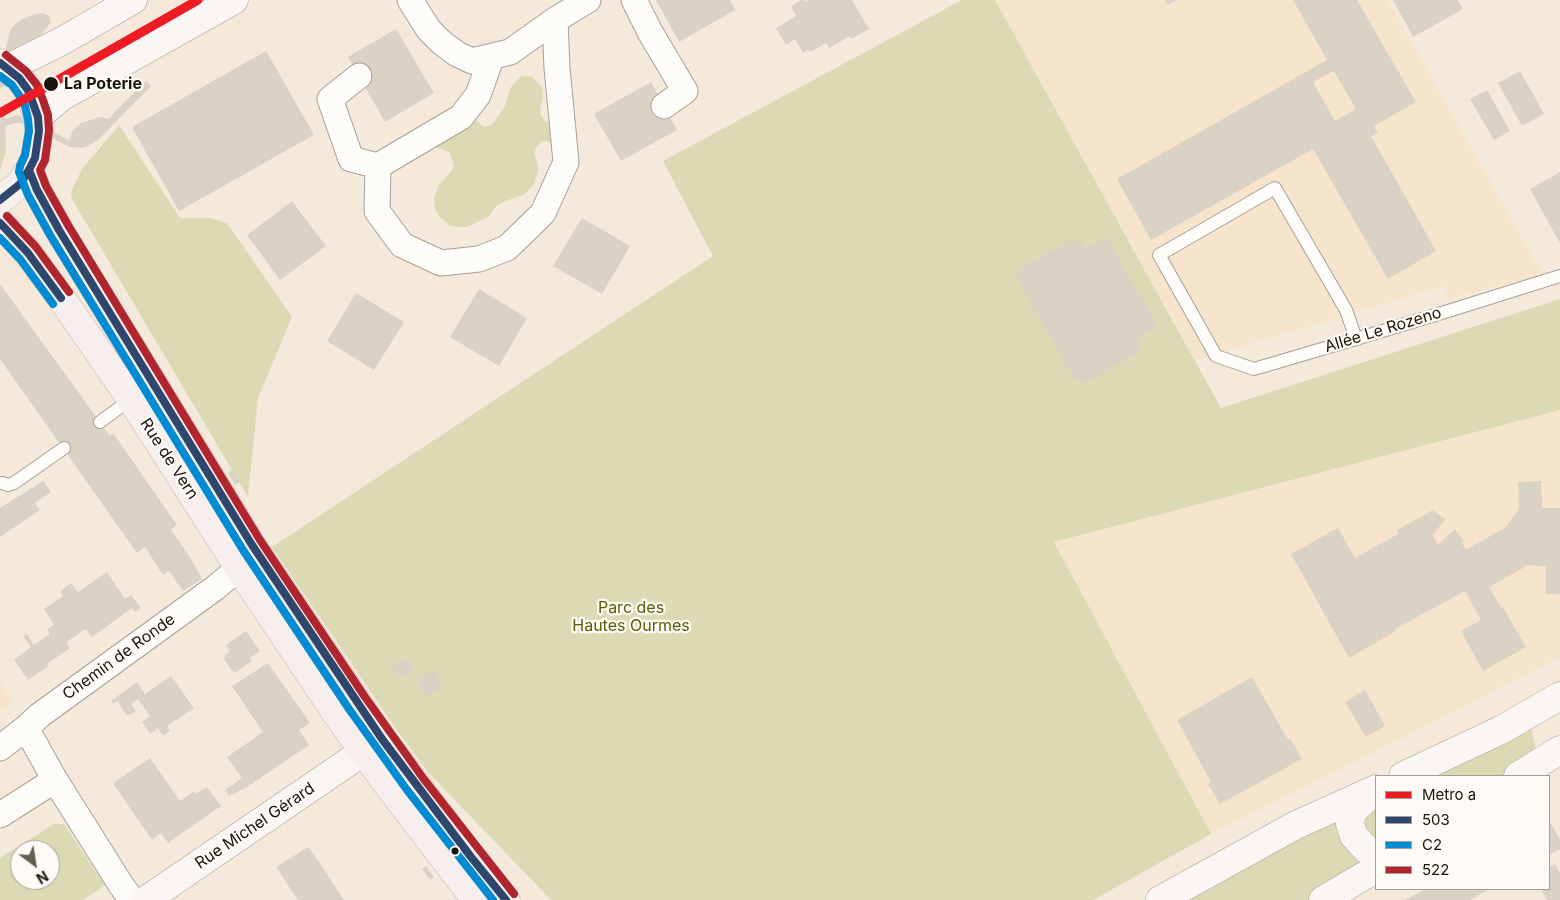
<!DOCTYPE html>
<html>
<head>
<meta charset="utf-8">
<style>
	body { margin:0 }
	#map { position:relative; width:1560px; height:900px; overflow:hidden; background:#f4e9da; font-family:Inter,sans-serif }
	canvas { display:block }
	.legend { position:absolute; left:1375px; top:775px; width:175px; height:115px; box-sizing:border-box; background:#fefaf5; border:1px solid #a39e97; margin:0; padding:6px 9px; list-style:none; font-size:15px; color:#1a140b }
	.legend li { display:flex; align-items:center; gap:10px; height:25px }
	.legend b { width:25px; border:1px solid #a39e97 }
	.north { position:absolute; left:10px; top:840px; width:50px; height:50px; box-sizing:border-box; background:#fefaf5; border:1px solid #a39e97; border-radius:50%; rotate:149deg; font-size:14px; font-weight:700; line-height:20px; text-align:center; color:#1a140b }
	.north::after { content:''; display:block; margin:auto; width:18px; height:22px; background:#665f53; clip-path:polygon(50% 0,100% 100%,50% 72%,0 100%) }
</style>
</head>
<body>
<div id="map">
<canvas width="1560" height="900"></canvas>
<ul class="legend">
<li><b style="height:6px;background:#ed1c24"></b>Metro a</li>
<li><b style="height:6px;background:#2f476c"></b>503</li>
<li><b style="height:6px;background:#008bd2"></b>C2</li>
<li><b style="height:6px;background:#b0252e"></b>522</li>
</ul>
<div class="north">N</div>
</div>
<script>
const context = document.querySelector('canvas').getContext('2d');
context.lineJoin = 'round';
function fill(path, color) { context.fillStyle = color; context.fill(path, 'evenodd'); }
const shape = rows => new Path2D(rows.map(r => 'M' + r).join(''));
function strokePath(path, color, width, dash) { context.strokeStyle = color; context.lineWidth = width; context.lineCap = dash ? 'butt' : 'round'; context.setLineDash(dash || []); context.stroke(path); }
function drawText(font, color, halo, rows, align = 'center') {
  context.font = font + ' Inter,sans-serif'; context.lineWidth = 4.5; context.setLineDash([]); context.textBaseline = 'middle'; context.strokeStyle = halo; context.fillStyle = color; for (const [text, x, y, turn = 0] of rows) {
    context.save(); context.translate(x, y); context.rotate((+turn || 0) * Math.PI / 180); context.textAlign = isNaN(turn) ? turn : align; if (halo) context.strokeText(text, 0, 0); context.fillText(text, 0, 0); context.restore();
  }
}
fill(shape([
	[995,0,1388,0,1543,275,1448,299,1444,286,1196,360],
	[1560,410,1560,657,1478,700,1211,834,1054,542],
	[0,681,13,703,0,712]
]), '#f6e4cc');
fill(shape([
	[962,0,995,0,1221,408,1560,299,1560,410,1054,542,1211,834,1093,900,551,900,427,771,397,730,272,547,713,256,663,161],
	[525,76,532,77,542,87,543,98,540,109,541,115,545,121,553,123,553,144,546,141,541,142,536,148,534,153,538,165,538,171,534,184,525,194,503,202,496,206,488,217,466,227,458,227,449,225,438,215,435,208,434,199,439,185,452,171,454,165,449,152,438,148,437,146,476,116,477,121,484,127,490,126,494,122,505,106,511,87,520,77],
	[119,125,180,218,209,218,227,223,292,317,258,398,248,497,72,199,71,192,82,169],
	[6,136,6,152,0,170,0,153],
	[1530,723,1537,755,1511,776,1416,776],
	[1376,796,1376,846,1371,845,1359,810],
	[1346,809,1369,862,1310,900,1180,900],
	[54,824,64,824,105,885,83,900,0,900,0,858],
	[20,850,50,850,50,880,20,880]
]), '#dbdab5');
fill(shape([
	[656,0,730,0,735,10,679,42],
	[801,0,805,0,806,2,809,0,852,0,869,29,851,39,850,36,829,48,826,43,810,52,808,50,803,53,795,39,786,45,776,28,796,16,791,6],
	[1165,0,1177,0,1168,5],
	[1293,0,1357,0,1416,102,1374,126,1378,132,1371,136,1436,251,1388,279,1313,149,1151,240,1117,179,1327,60],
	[1334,71,1356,109,1335,121,1313,82],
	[1393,0,1458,0,1463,9,1413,37],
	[43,13,49,16,51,22,37,40,21,47,18,45,7,87,3,86,0,90,0,71,9,35,12,27,22,19,36,14],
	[396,29,434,93,385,122,348,57],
	[266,51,314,135,179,211,132,127],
	[1520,71,1544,114,1522,126,1498,83],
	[146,81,151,86,98,140,88,146,81,148,70,147,27,125,20,123,14,123,6,126,5,141,0,154,0,106,5,119,17,115,22,117,69,140,73,130,81,123,97,118,102,117,108,119],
	[651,82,677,130,621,161,594,114],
	[1487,90,1510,131,1494,140,1470,99],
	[1560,172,1560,243,1530,189],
	[292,201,326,246,280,280,247,235],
	[582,218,630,246,602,294,553,266],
	[1106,237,1158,327,1136,339,1140,346,1134,355,1086,382,1076,382,1016,277,1022,268,1069,241,1080,241,1085,249],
	[0,284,110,436,113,433,177,525,171,530,190,557,202,579,183,591,169,571,163,575,145,547,137,553,0,359],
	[479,289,527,318,499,366,450,337],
	[356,293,404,322,374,370,327,341],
	[233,470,240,482,235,485,228,473],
	[43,481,51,492,35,503,40,510,0,537,0,508],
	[1541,481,1542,508,1560,508,1560,594,1546,594,1546,566,1528,565,1489,587,1501,608,1503,607,1526,647,1483,671,1461,631,1481,620,1465,591,1395,629,1396,631,1349,658,1291,554,1338,528,1355,558,1398,534,1397,530,1433,510,1445,519,1433,535,1438,545,1455,529,1464,542,1462,543,1466,550,1506,527,1519,508,1518,482],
	[107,572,125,599,131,595,141,608,135,612,132,608,92,637,86,629,66,642,70,648,47,664,49,666,28,680,14,660,31,647,23,636,27,634,34,645,50,634,47,629,54,625,44,609,63,596,60,591,71,583,78,592],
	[246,631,260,651,250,658,252,661,236,672,232,671,224,659,225,655,230,651,226,645],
	[402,659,407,661,412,667,410,673,404,677,398,676,392,666],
	[268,663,310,723,299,730,309,745,247,787,229,796,225,790,242,778,227,757,263,732,232,686],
	[434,670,443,686,427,696,417,680],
	[171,676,194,708,167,726,170,731,163,736,158,728,150,734,142,722,150,716,138,699,131,704,136,711,127,716,117,701,113,704,111,701,137,682,145,694],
	[1252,677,1288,740,1290,738,1302,759,1220,804,1208,784,1211,782,1177,720],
	[1365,690,1385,726,1366,737,1345,702],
	[150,758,180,801,194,791,196,794,207,787,221,806,168,843,161,833,152,840,113,783],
	[1549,820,1560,840,1560,849,1549,855],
	[308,847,315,856,344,900,298,900,276,867],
	[1555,864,1560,873,1560,900,1547,900,1541,889,1549,889,1549,867],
	[426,866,434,877,430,880,422,869],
	[1425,889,1490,889,1470,900,1405,900]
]), '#dbd2c6');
const lane = shape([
	[1356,339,1346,310,1275,188,1159,255,1216,356,1254,369,1356,339,1445,312,1560,276],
	[100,422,131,399],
	[2,483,8,485,14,483,64,448]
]);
const street = shape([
	[410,0,429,30,441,42,457,54,472,61,510,52,555,20,588,0],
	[634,0,650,32,685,91,664,106],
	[492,56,478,95,461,117,378,166,377,211,402,245,441,263,479,259,507,248,543,213,566,162,557,68,555,20],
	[359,76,330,99,351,159,378,166],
	[26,728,55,780,121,885,132,900],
	[0,748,26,728,40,715,215,588,239,568],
	[0,815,55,780]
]);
const secondary = shape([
	[8,68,62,41,133,0],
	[38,117,61,97,234,0],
	[1403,776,1501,730,1560,696],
	[1518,776,1560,750],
	[1371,794,1352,812,1350,824,1354,836,1367,850,1376,855],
	[146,900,363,752],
	[1160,900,1296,825,1376,789],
	[1323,900,1376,869]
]);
const primary = shape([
	[0,63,19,78,28,90,38,117,39,131,35,158,29,170,20,184,0,200],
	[29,170,37,190,59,230,252,545,382,739,471,857,506,900],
	[0,223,28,253,66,305,131,399,239,568,338,716,387,784,476,900]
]);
strokePath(lane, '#a8a095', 14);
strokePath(street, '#a8a095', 27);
strokePath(secondary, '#a8a095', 29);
strokePath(primary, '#c1b2ab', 29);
strokePath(lane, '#fdfcf9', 12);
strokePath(street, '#fdfcf9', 25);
strokePath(secondary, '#faf6f4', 28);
strokePath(primary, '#f7efed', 28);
strokePath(shape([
	[0,63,19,78,28,90,38,117,39,131,35,158,29,170,20,184,0,200],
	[29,170,37,190,59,230,252,545,382,739,471,857,506,900],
	[0,223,28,253,61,298]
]), '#2f476c', 8);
strokePath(shape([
	[0,76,12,85,19,95,25,106,28,119,29,131,25,155,20,166,19,172,28,195,50,235,243,550,349,709,407,790,493,900],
	[0,238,20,259,53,304]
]), '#008bd2', 8);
strokePath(shape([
	[6,55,26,71,37,85,43,100,48,115,49,131,45,160,40,170,46,186,68,225,260,540,365,697,423,778,514,894],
	[7,216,36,247,69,292]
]), '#b0252e', 8);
strokePath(shape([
	[0,113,198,0]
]), '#ed1c24', 9);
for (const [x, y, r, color] of [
	[51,84,8,"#1a140b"],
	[455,851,4.5,"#1a140b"]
]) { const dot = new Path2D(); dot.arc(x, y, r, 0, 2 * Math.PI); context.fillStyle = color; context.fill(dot); strokePath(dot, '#fefaf5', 2); }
drawText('bold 16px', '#1a140b', '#fefaf5', [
	["La Poterie",64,84]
], 'left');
drawText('16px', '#1a140b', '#fefaf5', [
	["Allée Le Rozeno",1383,330,-17],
	["Rue de Vern",169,459,57],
	["Chemin de Ronde",119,657,-36],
	["Rue Michel Gérard",255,826,-34]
]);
drawText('16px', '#585e03', '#fefaf5', [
	["Parc des",631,608],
	["Hautes Ourmes",631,626]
]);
</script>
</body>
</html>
